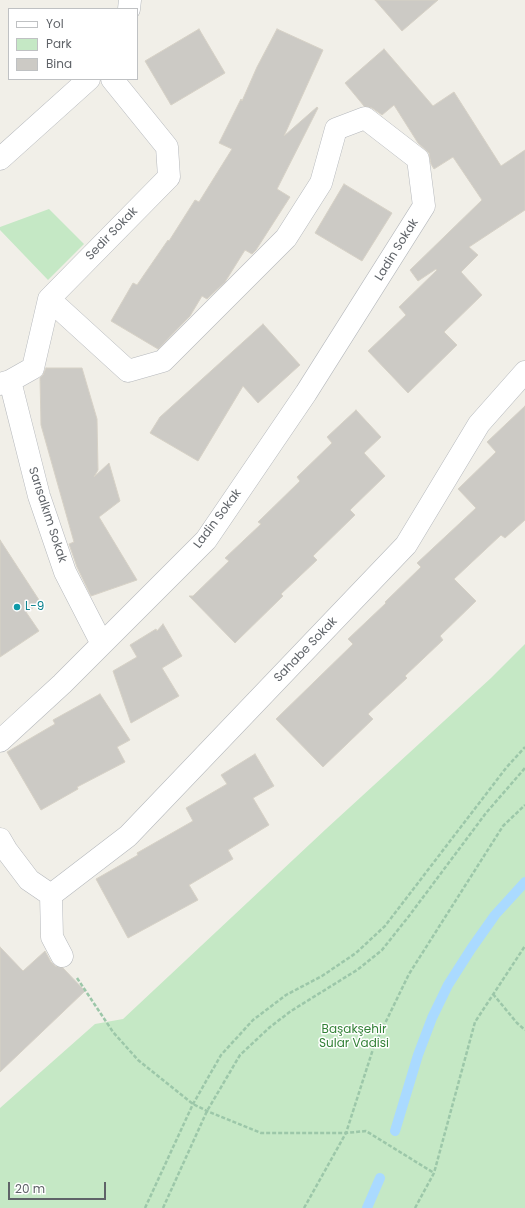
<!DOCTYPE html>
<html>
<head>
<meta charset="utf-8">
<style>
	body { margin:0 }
	#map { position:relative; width:525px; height:1208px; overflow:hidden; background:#f1efe8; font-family:Poppins,sans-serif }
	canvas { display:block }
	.legend { position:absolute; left:8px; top:8px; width:130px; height:72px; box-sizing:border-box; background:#fff; border:1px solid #bfc1c3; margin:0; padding:5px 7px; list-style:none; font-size:12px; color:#5f6368 }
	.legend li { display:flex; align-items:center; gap:8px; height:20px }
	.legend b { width:20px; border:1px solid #bfc1c3 }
	.scale { position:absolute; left:8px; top:1182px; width:98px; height:18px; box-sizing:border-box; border:2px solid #5f6368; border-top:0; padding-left:5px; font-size:12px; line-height:14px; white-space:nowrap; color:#5f6368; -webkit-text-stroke:3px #fff; paint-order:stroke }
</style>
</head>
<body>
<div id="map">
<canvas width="525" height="1208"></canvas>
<ul class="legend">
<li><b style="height:5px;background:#fff"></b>Yol</li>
<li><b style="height:11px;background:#c5e8c5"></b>Park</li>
<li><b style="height:11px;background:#cccac5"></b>Bina</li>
</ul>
<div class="scale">20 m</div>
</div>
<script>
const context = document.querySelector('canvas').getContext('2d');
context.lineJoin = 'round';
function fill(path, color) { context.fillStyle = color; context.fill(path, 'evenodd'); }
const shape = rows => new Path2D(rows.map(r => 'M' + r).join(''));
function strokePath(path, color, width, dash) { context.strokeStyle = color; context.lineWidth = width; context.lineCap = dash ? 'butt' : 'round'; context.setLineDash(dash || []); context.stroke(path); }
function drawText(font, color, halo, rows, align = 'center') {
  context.font = font + ' Poppins,sans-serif'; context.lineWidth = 3; context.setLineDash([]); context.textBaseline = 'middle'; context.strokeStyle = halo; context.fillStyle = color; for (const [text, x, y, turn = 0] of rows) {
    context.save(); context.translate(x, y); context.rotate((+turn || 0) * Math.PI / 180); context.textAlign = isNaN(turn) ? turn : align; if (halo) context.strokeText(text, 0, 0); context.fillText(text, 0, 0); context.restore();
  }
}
fill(shape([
	[49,209,84,244,48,280,0,230,0,227],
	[525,644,525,1208,0,1208,0,1108,95,1024,123,1019,326,829,491,678]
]), '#c5e8c5');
strokePath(shape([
	[395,1131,418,1055,432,1018,448,985,471,949,495,915,525,882],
	[367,1208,380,1178]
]), '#aadaff', 10);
const building = shape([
	[375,0,438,0,402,31,375,0],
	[199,29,225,73,171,105,145,61,199,29],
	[277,29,323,50,284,136,317,107,318,108,277,189,290,197,256,250,252,254,245,250,225,282,207,299,202,296,190,316,158,349,111,321,133,283,137,285,168,240,169,241,195,200,199,202,232,149,219,143,241,99,242,101,257,67,277,29],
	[384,49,433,106,454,92,501,166,525,150,525,210,469,247,478,255,461,272,482,295,444,332,457,345,408,393,368,351,406,315,399,307,437,270,436,269,418,281,410,270,482,200,453,157,434,169,431,164,429,153,418,143,394,105,382,115,372,108,364,106,345,83,384,49],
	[344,184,392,213,362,261,315,233,344,184],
	[263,324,300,365,258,403,243,386,198,461,150,433,160,417,263,324],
	[46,368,82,368,97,419,98,470,94,477,109,463,120,501,99,517,137,580,91,596,77,567,69,544,74,542,41,425,40,378,43,375,46,368],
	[525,406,525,520,505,538,501,535,454,579,476,601,440,636,443,640,405,676,407,678,368,714,373,719,323,767,276,719,353,644,348,639,386,603,385,602,421,567,417,563,476,508,458,489,496,452,487,442,525,406],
	[356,410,381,437,364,453,385,476,350,510,355,515,313,556,317,560,281,594,283,596,235,643,189,596,193,596,229,561,225,558,261,524,258,522,300,481,297,477,332,443,327,437,356,410],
	[0,540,41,603,26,612,39,631,0,657,0,540],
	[163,624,182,656,162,668,179,696,131,723,113,671,137,657,130,645,156,629,157,631,163,624],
	[100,694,130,740,117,747,125,762,77,787,78,789,41,810,7,752,55,724,53,720,100,694],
	[255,754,274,786,253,798,269,825,228,850,233,859,189,885,198,900,128,938,96,879,138,855,137,853,193,821,186,808,227,784,221,775,255,754],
	[0,947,23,971,45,951,51,962,55,966,63,968,85,991,0,1072,0,947]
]);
fill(building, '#cccac5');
strokePath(building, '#d6d1c6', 1);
const minor = shape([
	[129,9,130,0],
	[0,159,89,79],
	[10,381,39,496,65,572,102,644],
	[0,384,10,381,33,368,49,299,169,177,167,147,112,79],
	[0,741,62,684,206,540,306,393,424,206,418,159,365,118,336,129,321,183,286,238,163,361,128,371,49,299],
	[0,839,7,851,29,880,51,895,52,937,62,956],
	[51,895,128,836,406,545,479,424,525,372]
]);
strokePath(minor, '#b5b8bc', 23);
strokePath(shape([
	[77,978,113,1032,138,1060,193,1104,207,1111,261,1133,346,1133,366,1131,434,1173],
	[493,994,517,1023,525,1030],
	[145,1208,193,1104,221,1055,253,1020,286,995,322,976,356,953,385,926,506,768,525,747],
	[163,1208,207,1111,240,1055,270,1027,291,1011,357,970,382,950,409,916,486,813,525,768],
	[304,1208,346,1133,374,1046,409,974,503,826,525,805],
	[415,1208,434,1173,475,1022,525,946]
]), '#9cc7a9', 2.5, [4, 2]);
strokePath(minor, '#fff', 22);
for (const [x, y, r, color] of [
	[17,607,4,"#0f9aa8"]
]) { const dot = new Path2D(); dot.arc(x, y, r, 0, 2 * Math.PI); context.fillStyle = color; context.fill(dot); strokePath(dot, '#fff', 1.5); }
drawText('12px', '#5f6368', '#fff', [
	["Sedir Sokak",112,234,-46],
	["Ladin Sokak",397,250,-58],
	["Sarısalkım Sokak",47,515,72],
	["Ladin Sokak",218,519,-53],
	["Sahabe Sokak",306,650,-46]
]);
drawText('12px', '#0d838f', '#fff', [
	["L-9",25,607]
], 'left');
drawText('12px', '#348238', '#fff', [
	["Başakşehir",354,1030],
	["Sular Vadisi",354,1044]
]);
</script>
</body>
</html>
